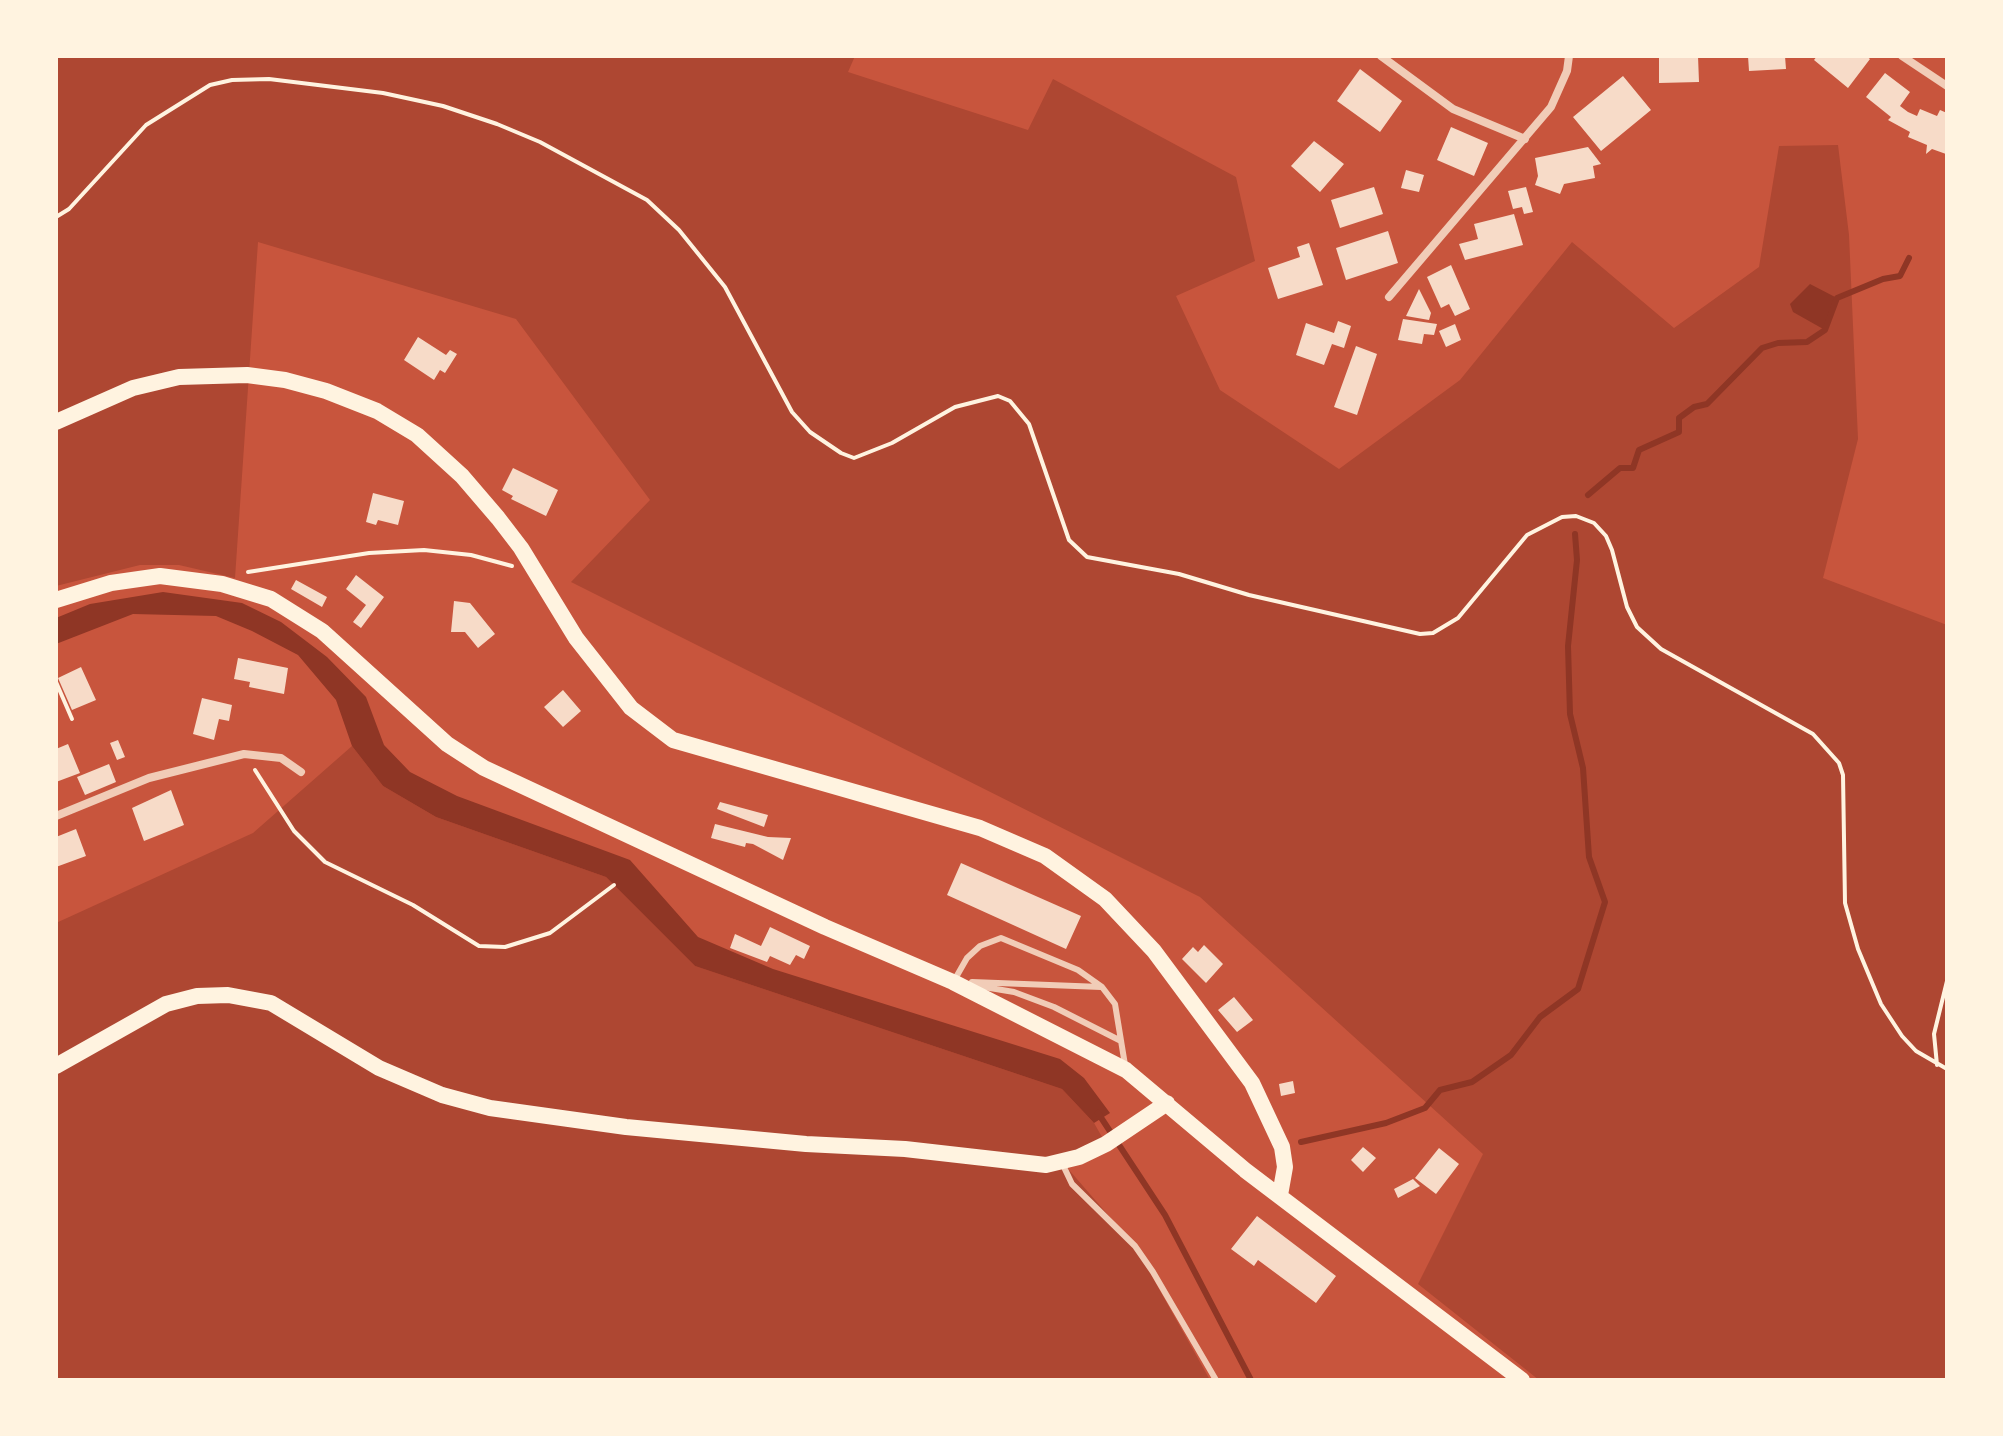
<!DOCTYPE html>
<html>
<head>
<meta charset="utf-8">
<style>
	body { margin:0 }
	#map { position:relative; width:2003px; height:1436px; overflow:hidden; background:#c8553d; font-family:Montserrat,sans-serif }
	canvas { display:block }
	.frame { position:absolute; inset:0; border:58px solid #fff3e0; pointer-events:none }
</style>
</head>
<body>
<div id="map">
<canvas width="2003" height="1436"></canvas>
<div class="frame"></div>
</div>
<script>
const context = document.querySelector('canvas').getContext('2d');
context.lineJoin = 'round';
function fill(path, color) { context.fillStyle = color; context.fill(path, 'evenodd'); }
const shape = rows => new Path2D(rows.map(r => 'M' + r).join(''));
function strokePath(path, color, width, dash) { context.strokeStyle = color; context.lineWidth = width; context.lineCap = dash ? 'butt' : 'round'; context.setLineDash(dash || []); context.stroke(path); }
fill(shape([
	[56,56,855,56,848,72,1028,130,1053,79,1236,177,1255,261,1176,296,1220,390,1339,469,1460,380,1572,242,1674,328,1759,267,1779,146,1838,145,1849,235,1858,439,1823,578,1947,625,1947,1380,1539,1380,1418,1284,1483,1154,1200,897,571,582,650,500,516,319,258,242,235,578,179,565,140,565,56,586],
	[352,746,383,786,436,817,606,877,695,966,1062,1089,1094,1123,1106,1144,1063,1163,1135,1246,1210,1380,56,1380,56,923,253,833]
]), '#ae4732');
fill(shape([
	[1810,284,1837,298,1825,330,1793,312,1790,304],
	[163,592,242,603,281,622,327,657,366,697,384,745,410,772,457,796,630,860,698,937,773,969,1060,1059,1084,1078,1110,1113,1094,1123,1062,1089,695,966,606,877,436,817,383,786,352,746,336,700,298,655,252,631,216,616,133,614,56,644,56,618,90,604]
]), '#8f3625');
strokePath(shape([
	[1588,495,1620,468,1633,468,1639,450,1679,432,1679,418,1694,407,1707,404,1762,348,1778,343,1807,342,1825,330,1837,298,1883,279,1900,276,1909,258],
	[1098,1113,1165,1215,1251,1380],
	[1301,1142,1386,1123,1425,1108,1440,1090,1472,1082,1511,1055,1540,1017,1578,989,1605,902,1589,857,1583,768,1570,714,1568,646,1577,560,1575,534]
]), '#8f3625', 6);
fill(shape([
	[1659,56,1698,56,1699,82,1659,83],
	[1748,56,1785,56,1786,69,1749,71],
	[1817,56,1866,56,1870,59,1848,88,1814,60],
	[1360,69,1402,101,1380,132,1337,101],
	[1885,73,1910,92,1900,106,1908,112,1917,116,1920,109,1937,116,1940,110,1947,113,1946,154,1932,149,1926,154,1927,145,1908,137,1910,132,1888,120,1891,117,1866,97],
	[1623,76,1651,110,1601,151,1573,117],
	[1451,127,1488,143,1474,176,1437,160],
	[1314,141,1344,164,1320,192,1291,166],
	[1588,147,1601,164,1593,166,1595,178,1564,184,1560,194,1535,185,1538,176,1535,158],
	[1406,170,1424,175,1419,192,1401,188],
	[1374,187,1383,214,1340,228,1331,200],
	[1526,187,1533,212,1524,214,1522,207,1513,209,1508,191],
	[1514,214,1523,245,1465,260,1459,244,1478,239,1474,224],
	[1388,231,1398,263,1346,280,1336,248],
	[1309,243,1323,285,1278,299,1268,268,1300,257,1297,247],
	[1451,265,1470,309,1455,316,1449,304,1441,308,1427,277],
	[1419,289,1431,313,1429,320,1406,316],
	[1403,319,1437,324,1434,335,1424,334,1422,344,1398,340],
	[1338,321,1351,326,1344,348,1332,344,1324,365,1296,355,1306,323,1334,333],
	[1455,324,1461,340,1446,347,1439,331],
	[418,337,446,355,450,350,457,354,445,373,440,370,434,380,404,360],
	[1356,346,1377,354,1357,415,1334,407],
	[513,468,558,490,546,516,511,499,513,496,502,490],
	[373,493,404,501,398,525,378,520,376,525,366,522],
	[356,575,384,597,361,628,353,622,366,605,346,589],
	[296,580,327,597,322,607,291,589],
	[454,601,470,603,495,634,478,648,465,632,451,632],
	[238,658,288,668,284,694,249,687,250,682,234,679],
	[81,667,96,700,72,710,58,678],
	[563,690,581,711,563,727,544,707],
	[202,698,232,705,229,721,219,719,214,740,193,734],
	[118,740,125,757,117,760,110,743],
	[68,744,80,773,56,782,56,749],
	[109,764,116,782,85,795,77,777],
	[171,790,184,825,144,841,132,808],
	[720,802,768,815,764,827,717,809],
	[715,824,768,837,791,838,783,860,753,844,746,843,745,847,711,838],
	[76,829,86,856,56,867,56,837],
	[961,863,1081,916,1066,949,947,895],
	[770,927,810,946,804,959,796,955,790,965,770,956,767,962,730,948,735,934,761,946],
	[1204,945,1223,964,1206,983,1182,959,1193,947,1198,952],
	[1234,997,1253,1020,1237,1032,1218,1010],
	[1293,1081,1295,1093,1281,1096,1279,1084],
	[1363,1147,1376,1158,1363,1172,1351,1160],
	[1439,1148,1459,1164,1436,1194,1415,1178],
	[1413,1179,1420,1186,1398,1198,1394,1189],
	[1257,1216,1336,1276,1316,1303,1258,1260,1254,1266,1231,1249]
]), '#f7dbc8');
strokePath(shape([
	[56,217,69,209,146,125,210,85,232,80,269,79,383,93,443,106,497,124,540,142,647,200,679,230,725,287,792,412,810,432,841,453,854,458,892,443,955,407,998,396,1010,401,1029,424,1069,540,1087,557,1179,574,1249,595,1420,634,1433,633,1458,618,1527,535,1562,517,1576,516,1594,523,1606,536,1612,550,1627,607,1637,627,1661,649,1813,734,1839,763,1843,775,1845,903,1858,949,1881,1004,1902,1036,1916,1051,1947,1069],
	[248,572,369,553,424,550,471,555,512,566],
	[56,682,72,719],
	[255,770,294,831,325,862,413,905,479,946,505,947,550,933,614,885],
	[1937,1065,1934,1034,1947,981]
]), '#fff3e0', 4);
strokePath(shape([
	[955,979,967,958,980,946,1001,938,1078,970,1102,987,1115,1004,1125,1065],
	[972,982,1101,987],
	[972,985,1014,992,1054,1007,1121,1041],
	[1062,1163,1072,1184,1135,1246,1153,1272,1216,1380]
]), '#f1ccb7', 6);
strokePath(shape([
	[1381,56,1453,109,1525,139],
	[1902,56,1947,86],
	[1389,297,1551,107,1567,71,1569,56],
	[56,816,149,778,244,754,281,758,301,772]
]), '#f1ccb7', 8);
strokePath(shape([
	[56,422,133,388,179,377,247,375,285,380,326,391,377,411,417,435,462,476,498,518,521,548,576,638,631,708,673,740,980,828,1045,856,1105,899,1154,951,1252,1083,1282,1147,1285,1167,1280,1195],
	[56,600,111,583,160,576,222,584,271,599,322,631,447,744,484,768,825,927,953,982,1126,1070,1245,1170,1522,1380],
	[56,1066,166,1004,197,996,228,995,271,1003,379,1068,442,1095,490,1108,626,1127,806,1144,905,1149,1046,1165,1079,1157,1106,1144,1167,1103]
]), '#fff3e0', 16);
</script>
</body>
</html>
